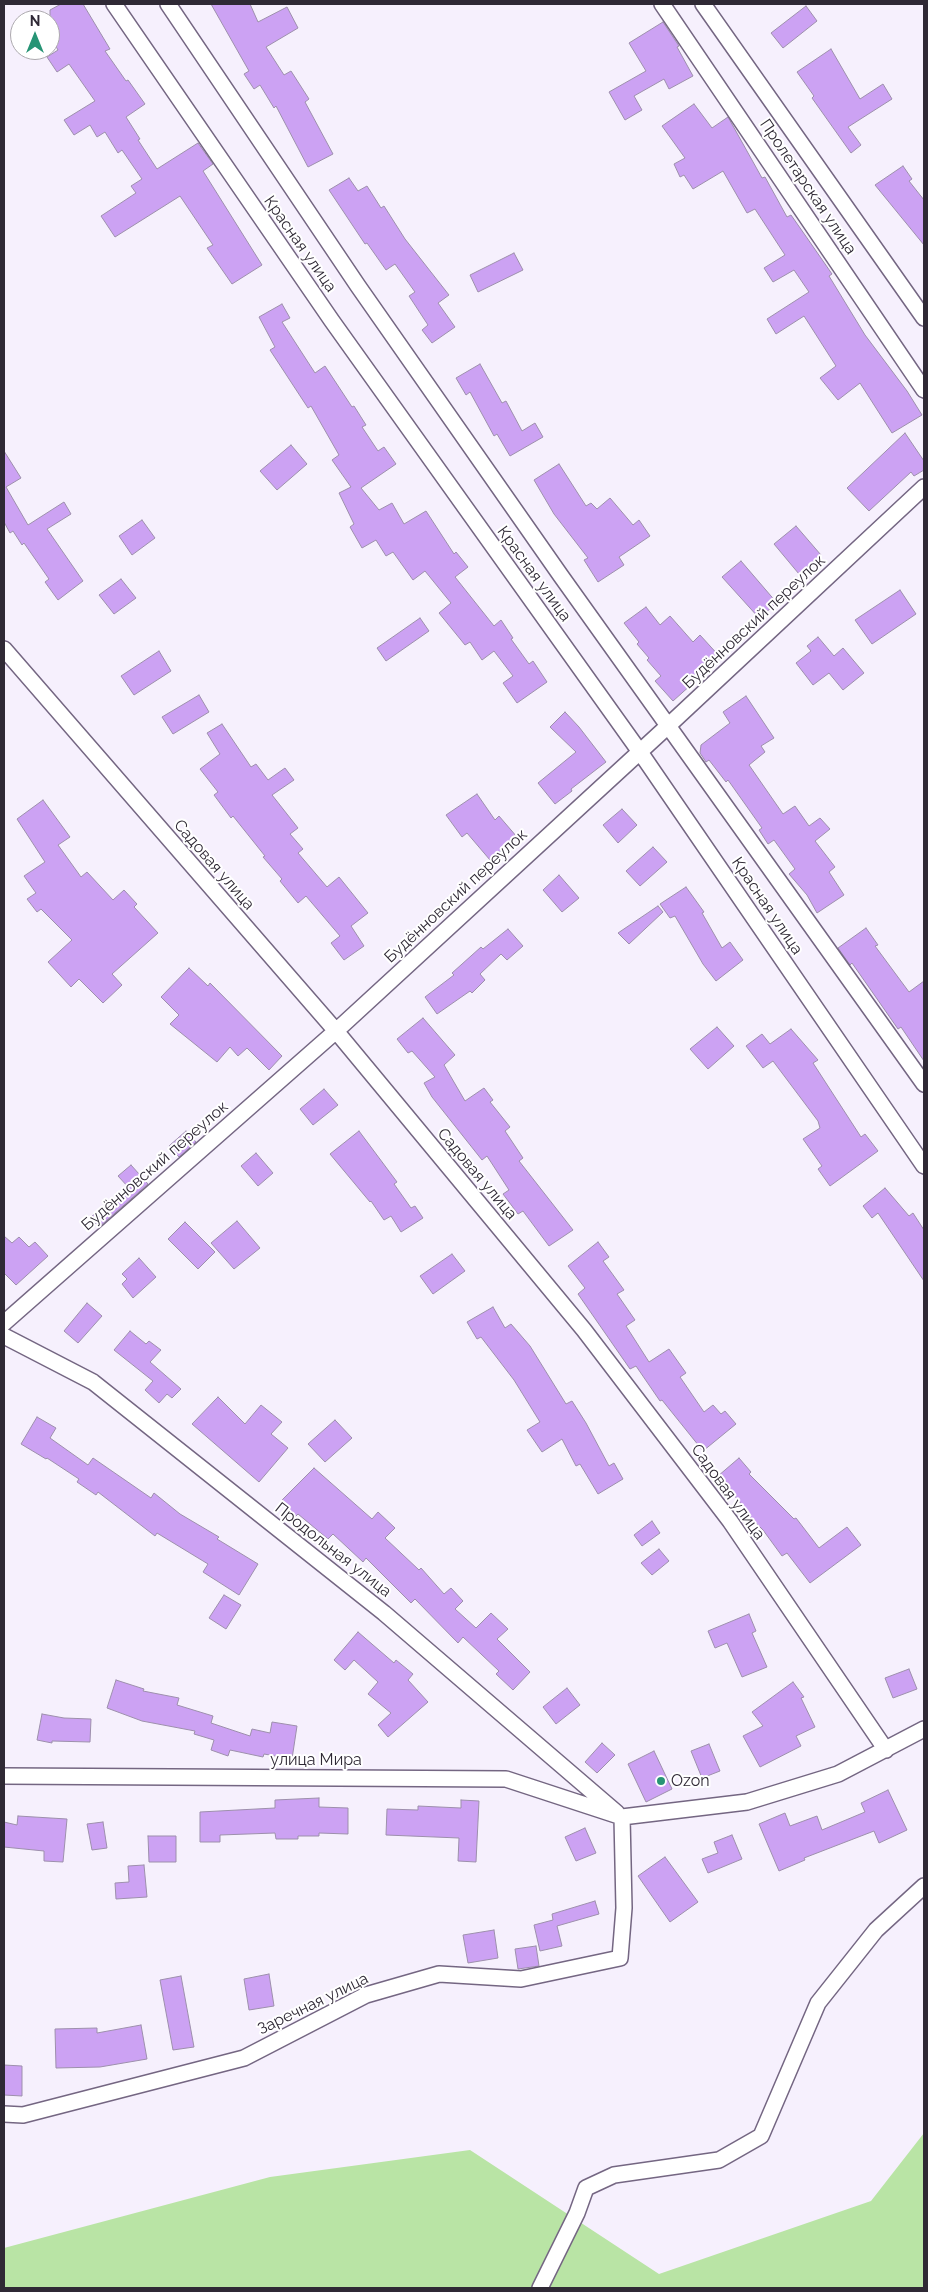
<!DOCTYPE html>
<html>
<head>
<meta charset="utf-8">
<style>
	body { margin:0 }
	#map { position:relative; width:928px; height:2292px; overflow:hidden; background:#f6f0fd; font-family:Raleway,sans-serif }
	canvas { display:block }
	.frame { position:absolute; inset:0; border:5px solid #2f2935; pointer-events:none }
	.north { position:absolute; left:10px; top:10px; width:50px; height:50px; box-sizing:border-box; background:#fff; border:1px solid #aca9ae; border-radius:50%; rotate:0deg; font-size:14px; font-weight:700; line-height:20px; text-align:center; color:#2f2935 }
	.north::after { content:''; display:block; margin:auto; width:18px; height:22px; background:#279475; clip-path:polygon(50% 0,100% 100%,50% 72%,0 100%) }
</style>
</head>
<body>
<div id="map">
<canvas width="928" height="2292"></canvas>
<div class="frame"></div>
<div class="north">N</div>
</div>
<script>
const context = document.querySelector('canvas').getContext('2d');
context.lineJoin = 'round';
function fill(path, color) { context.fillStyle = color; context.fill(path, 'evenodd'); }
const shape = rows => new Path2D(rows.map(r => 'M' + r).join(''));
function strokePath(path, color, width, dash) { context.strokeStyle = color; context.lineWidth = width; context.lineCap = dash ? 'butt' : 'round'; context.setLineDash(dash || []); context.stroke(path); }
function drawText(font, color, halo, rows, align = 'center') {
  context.font = font + ' Raleway,sans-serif'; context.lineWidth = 4; context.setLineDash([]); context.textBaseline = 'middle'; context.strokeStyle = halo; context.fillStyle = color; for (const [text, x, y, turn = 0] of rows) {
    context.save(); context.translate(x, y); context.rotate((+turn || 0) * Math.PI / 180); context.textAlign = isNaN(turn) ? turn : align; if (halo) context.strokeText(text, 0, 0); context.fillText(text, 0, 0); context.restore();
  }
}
fill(shape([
	[924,2133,924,2288,4,2288,4,2248,270,2177,470,2150,659,2274,871,2201]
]), '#b9e4a5');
const building = shape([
	[61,4,83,4,110,49,105,51,126,81,128,80,145,104,126,117,140,139,138,140,157,169,198,143,213,164,203,171,262,265,232,284,207,248,213,245,180,196,115,237,101,216,136,193,131,186,142,179,122,150,118,153,105,132,97,137,90,125,74,135,64,120,95,101,69,64,57,72,47,57,58,50,50,36,50,10,61,4],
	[211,4,250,4,258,22,287,7,298,28,266,47,284,75,291,71,309,99,305,102,333,154,308,167,276,106,274,108,260,85,254,89,244,74,249,71,211,4],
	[806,6,817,21,783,48,771,33,806,6],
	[663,22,679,46,677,47,693,76,669,89,664,79,634,96,642,110,625,120,609,92,646,71,629,43,663,22],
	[831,49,860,99,883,84,892,99,848,127,861,145,851,153,812,98,814,96,797,72,831,49],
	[694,104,712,128,728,117,762,178,765,177,787,217,791,215,805,235,832,274,829,276,865,335,907,391,922,415,892,433,860,383,838,400,820,378,836,366,804,316,776,334,767,319,809,292,794,270,773,282,764,268,785,255,755,209,747,213,723,171,693,189,684,175,680,177,674,164,685,158,662,126,694,104],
	[903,166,912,179,909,181,924,200,924,245,875,185,903,166],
	[349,178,358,191,367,186,381,208,384,206,405,239,449,295,438,303,455,327,432,343,422,330,428,325,409,296,415,292,395,264,386,270,367,243,365,244,329,190,349,178],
	[514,253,523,270,478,292,470,275,514,253],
	[282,304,290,318,282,322,315,373,325,366,352,407,354,406,366,425,362,427,378,451,384,447,396,464,361,488,379,510,392,503,404,524,426,511,454,554,456,552,468,567,455,577,494,626,501,620,513,638,511,639,529,664,533,661,547,682,517,703,503,683,513,676,494,651,482,660,470,642,465,645,439,613,451,603,425,571,413,580,393,552,386,556,376,540,362,548,350,527,354,524,339,493,351,487,332,460,339,455,311,406,308,408,270,350,275,347,259,317,282,304],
	[480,364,502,403,506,401,522,431,535,423,543,437,510,456,497,434,494,436,470,392,466,395,456,378,480,364],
	[905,433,924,461,924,470,914,476,911,472,869,511,847,488,905,433],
	[291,445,307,464,277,490,260,471,291,445],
	[4,451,21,478,6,487,28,525,64,502,71,514,47,529,83,581,58,600,45,582,49,579,24,543,22,545,13,531,10,533,4,522,4,451],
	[559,464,586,506,591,503,597,509,610,498,633,525,639,520,650,536,619,557,624,565,598,582,584,560,588,558,554,514,534,480,559,464],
	[142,520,155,538,132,555,119,536,142,520],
	[796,526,821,555,799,574,774,544,796,526],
	[741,561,777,603,759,618,722,577,741,561],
	[121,579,136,598,114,614,99,595,121,579],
	[900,590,916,614,872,644,855,620,900,590],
	[646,607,660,625,670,616,693,642,700,635,721,658,673,701,655,681,661,676,647,660,649,658,637,644,639,642,624,623,646,607],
	[420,618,429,631,386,661,377,648,420,618],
	[818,637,834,656,843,648,864,673,843,690,829,673,813,685,796,663,811,651,807,646,818,637],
	[159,651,171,671,134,695,121,676,159,651],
	[199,695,209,712,173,734,162,717,199,695],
	[746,696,774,738,761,746,765,752,749,765,783,814,795,806,809,826,820,818,830,829,815,841,835,867,829,872,844,895,817,913,807,895,789,874,795,869,774,840,768,844,759,830,762,828,728,780,726,782,709,760,706,762,700,753,701,745,730,723,723,712,746,696],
	[565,712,579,727,606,762,571,789,572,791,555,804,538,783,576,752,550,727,565,712],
	[222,724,251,767,256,764,268,780,285,768,294,780,272,795,298,828,290,834,303,849,298,853,327,887,339,877,368,913,351,926,364,946,344,960,331,943,340,936,306,896,298,903,280,881,282,879,263,857,265,856,233,816,231,818,214,795,218,792,200,769,220,754,207,733,222,724],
	[477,794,495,820,499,816,517,837,490,860,467,833,462,837,446,815,477,794],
	[43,800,70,837,58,845,81,877,87,872,113,900,124,890,137,904,134,907,158,933,112,974,122,985,103,1003,79,979,71,987,48,962,72,940,41,909,37,912,27,899,36,893,24,876,45,862,17,819,43,800],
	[622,809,637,825,618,843,603,825,622,809],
	[653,847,667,862,640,886,626,871,653,847],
	[559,875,579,898,562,912,543,890,559,875],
	[686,887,704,912,702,913,722,948,730,942,743,960,716,981,703,964,675,916,670,918,660,904,686,887],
	[658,906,663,912,629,944,618,933,658,906],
	[866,928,878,945,875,946,909,992,924,981,924,1061,901,1027,898,1029,852,963,850,965,838,948,866,928],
	[508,929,523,946,507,960,501,954,480,974,485,980,472,993,470,991,437,1014,425,997,454,975,452,973,481,947,483,949,508,929],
	[189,968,208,986,210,983,282,1056,269,1070,247,1048,238,1056,230,1047,217,1062,170,1024,179,1015,161,997,189,968],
	[423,1018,455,1055,444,1065,465,1101,484,1088,493,1100,490,1102,510,1127,505,1131,523,1158,519,1161,573,1230,549,1246,523,1211,518,1214,503,1194,509,1190,487,1156,482,1160,432,1097,424,1083,435,1077,412,1051,408,1053,397,1039,423,1018],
	[717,1027,734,1046,708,1069,690,1049,717,1027],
	[791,1029,818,1060,813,1063,861,1137,865,1134,878,1151,830,1186,818,1169,822,1166,803,1139,820,1128,818,1121,773,1061,763,1068,746,1046,762,1034,770,1044,791,1029],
	[324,1089,338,1105,313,1125,300,1109,324,1089],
	[186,1131,196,1142,179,1157,169,1146,186,1131],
	[359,1131,397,1182,394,1184,411,1208,415,1206,423,1218,401,1232,391,1216,384,1220,371,1201,370,1202,330,1154,359,1131],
	[256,1153,273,1173,258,1186,241,1166,256,1153],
	[131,1165,148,1184,99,1227,90,1218,102,1207,105,1210,129,1188,118,1176,131,1165],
	[885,1188,909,1216,913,1213,924,1230,924,1281,878,1213,872,1218,863,1206,885,1188],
	[237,1221,260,1248,234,1269,211,1243,237,1221],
	[185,1222,215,1252,198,1269,168,1239,185,1222],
	[4,1236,12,1243,19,1237,29,1247,35,1242,48,1256,16,1285,4,1273,4,1236],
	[598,1242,609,1257,603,1261,624,1290,617,1294,635,1320,626,1326,649,1362,669,1349,686,1373,680,1377,704,1412,713,1405,721,1414,725,1411,736,1424,703,1451,662,1400,660,1401,636,1366,630,1369,578,1294,585,1288,568,1266,598,1242],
	[452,1254,465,1271,433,1294,420,1276,452,1254],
	[139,1258,156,1277,133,1298,122,1284,127,1279,122,1274,139,1258],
	[87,1303,102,1316,78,1343,64,1331,87,1303],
	[493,1307,505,1328,511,1324,530,1346,566,1404,572,1401,586,1423,609,1466,614,1463,623,1479,598,1494,580,1464,576,1466,562,1439,542,1452,527,1430,540,1422,514,1380,481,1337,477,1339,467,1322,493,1307],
	[130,1331,146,1344,149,1341,161,1350,150,1362,181,1389,172,1398,167,1394,159,1403,145,1390,153,1381,114,1350,130,1331],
	[218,1397,245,1424,261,1405,282,1422,271,1434,288,1448,259,1482,192,1424,218,1397],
	[37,1417,56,1428,50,1438,88,1465,93,1458,151,1498,154,1493,180,1514,219,1537,217,1539,258,1564,239,1595,203,1572,208,1564,157,1533,155,1536,98,1492,96,1495,77,1482,79,1479,47,1458,46,1459,21,1444,37,1417],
	[335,1420,352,1438,325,1462,308,1444,335,1420],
	[739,1458,751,1472,749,1474,794,1519,796,1518,819,1548,847,1527,861,1545,810,1583,787,1553,782,1556,763,1530,741,1508,743,1506,718,1476,739,1458],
	[314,1468,372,1519,378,1512,395,1528,385,1538,419,1570,421,1568,444,1594,451,1588,463,1601,455,1609,476,1628,491,1613,508,1629,497,1639,530,1672,513,1690,496,1674,499,1671,463,1637,458,1643,415,1599,411,1603,366,1558,363,1562,333,1534,328,1539,298,1514,295,1517,280,1502,314,1468],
	[652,1521,660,1533,642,1546,634,1535,652,1521],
	[659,1549,669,1561,652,1575,641,1563,659,1549],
	[224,1595,241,1605,226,1629,209,1618,224,1595],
	[749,1614,756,1631,752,1633,767,1667,742,1677,727,1643,715,1648,708,1631,749,1614],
	[358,1632,394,1663,396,1660,413,1674,408,1680,428,1702,388,1737,378,1725,391,1713,368,1694,378,1682,354,1660,345,1670,334,1660,358,1632],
	[909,1669,917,1689,893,1698,885,1678,909,1669],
	[116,1680,144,1689,143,1691,179,1698,177,1705,213,1716,211,1723,250,1736,252,1729,270,1733,272,1722,297,1726,292,1759,264,1754,263,1757,230,1750,228,1756,211,1750,214,1740,194,1734,195,1731,142,1721,107,1708,116,1680],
	[793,1682,804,1697,801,1698,815,1727,796,1736,801,1746,760,1767,743,1736,763,1726,752,1712,793,1682],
	[567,1688,580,1705,556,1724,543,1707,567,1688],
	[42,1714,64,1718,91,1719,90,1742,52,1741,52,1743,37,1740,42,1714],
	[602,1743,615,1755,597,1773,585,1762,602,1743],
	[709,1744,720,1771,702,1778,691,1751,709,1744],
	[654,1751,672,1789,646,1802,628,1764,654,1751],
	[888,1790,907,1830,879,1843,874,1831,804,1858,805,1860,779,1871,759,1824,785,1813,790,1826,817,1816,822,1830,865,1812,861,1803,888,1790],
	[319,1798,319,1807,348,1808,348,1834,319,1833,319,1836,298,1836,298,1839,276,1839,275,1833,220,1835,220,1842,200,1842,200,1812,275,1808,275,1800,319,1798],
	[461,1800,479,1801,476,1862,458,1861,459,1838,386,1835,387,1809,418,1810,418,1806,461,1808,461,1800],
	[18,1816,67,1819,63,1862,44,1861,44,1851,4,1847,4,1822,17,1825,18,1816],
	[103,1822,107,1848,92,1850,87,1824,103,1822],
	[585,1828,596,1853,576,1861,565,1837,585,1828],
	[732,1835,742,1859,708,1873,702,1859,718,1853,714,1842,732,1835],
	[148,1836,176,1836,176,1862,149,1862,148,1836],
	[665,1857,698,1902,670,1922,638,1876,665,1857],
	[144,1865,147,1897,116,1899,115,1883,129,1882,128,1866,144,1865],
	[595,1901,599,1914,557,1926,562,1946,540,1951,534,1925,553,1920,552,1914,595,1901],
	[494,1930,498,1958,468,1963,463,1935,494,1930],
	[536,1946,539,1966,518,1969,515,1949,536,1946],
	[269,1974,274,2006,249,2010,244,1979,269,1974],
	[181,1976,194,2047,173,2050,160,1980,181,1976],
	[141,2025,147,2059,100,2067,56,2068,55,2029,97,2028,97,2033,141,2025],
	[4,2065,22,2066,22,2096,4,2095,4,2065]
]);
fill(building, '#cca2f3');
strokePath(building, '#9d8fac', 1);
const street = shape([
	[114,4,332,321,640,752,924,1166],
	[168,4,358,286,561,576,924,1084],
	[662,4,924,390],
	[703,4,924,318],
	[4,649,336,1031,584,1330,730,1521,886,1750],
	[4,1323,336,1031,669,725,924,487],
	[4,1336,93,1382,384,1613,617,1813],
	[4,1776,506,1779,622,1817,747,1802,838,1774,924,1729],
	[4,2114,23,2115,244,2058,366,1995,439,1974,521,1979,620,1958,624,1908,622,1817],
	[540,2288,577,2213,586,2188,614,2175,719,2160,761,2136,818,2003,876,1930,924,1886]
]);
strokePath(street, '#746682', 18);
strokePath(street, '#fff', 15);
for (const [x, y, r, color] of [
	[661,1781,5,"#279475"]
]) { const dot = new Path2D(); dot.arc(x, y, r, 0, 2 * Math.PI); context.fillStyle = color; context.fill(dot); strokePath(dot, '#fff', 2); }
drawText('16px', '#2f2935', '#fff', [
	["Пролетарская улица",808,187,56],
	["Красная улица",300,244,55],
	["Красная улица",534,574,54],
	["Будённовский переулок",754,622,-43],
	["Садовая улица",214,865,49],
	["Будённовский переулок",456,896,-43],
	["Красная улица",767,906,56],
	["Будённовский переулок",155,1166,-41],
	["Садовая улица",477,1174,50],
	["Садовая улица",728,1492,54],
	["Продольная улица",333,1550,38],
	["улица Мира",316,1760],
	["Заречная улица",313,2004,-26]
]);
drawText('16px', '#2f2935', '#fff', [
	["Ozon",671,1781]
], 'left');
</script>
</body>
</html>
